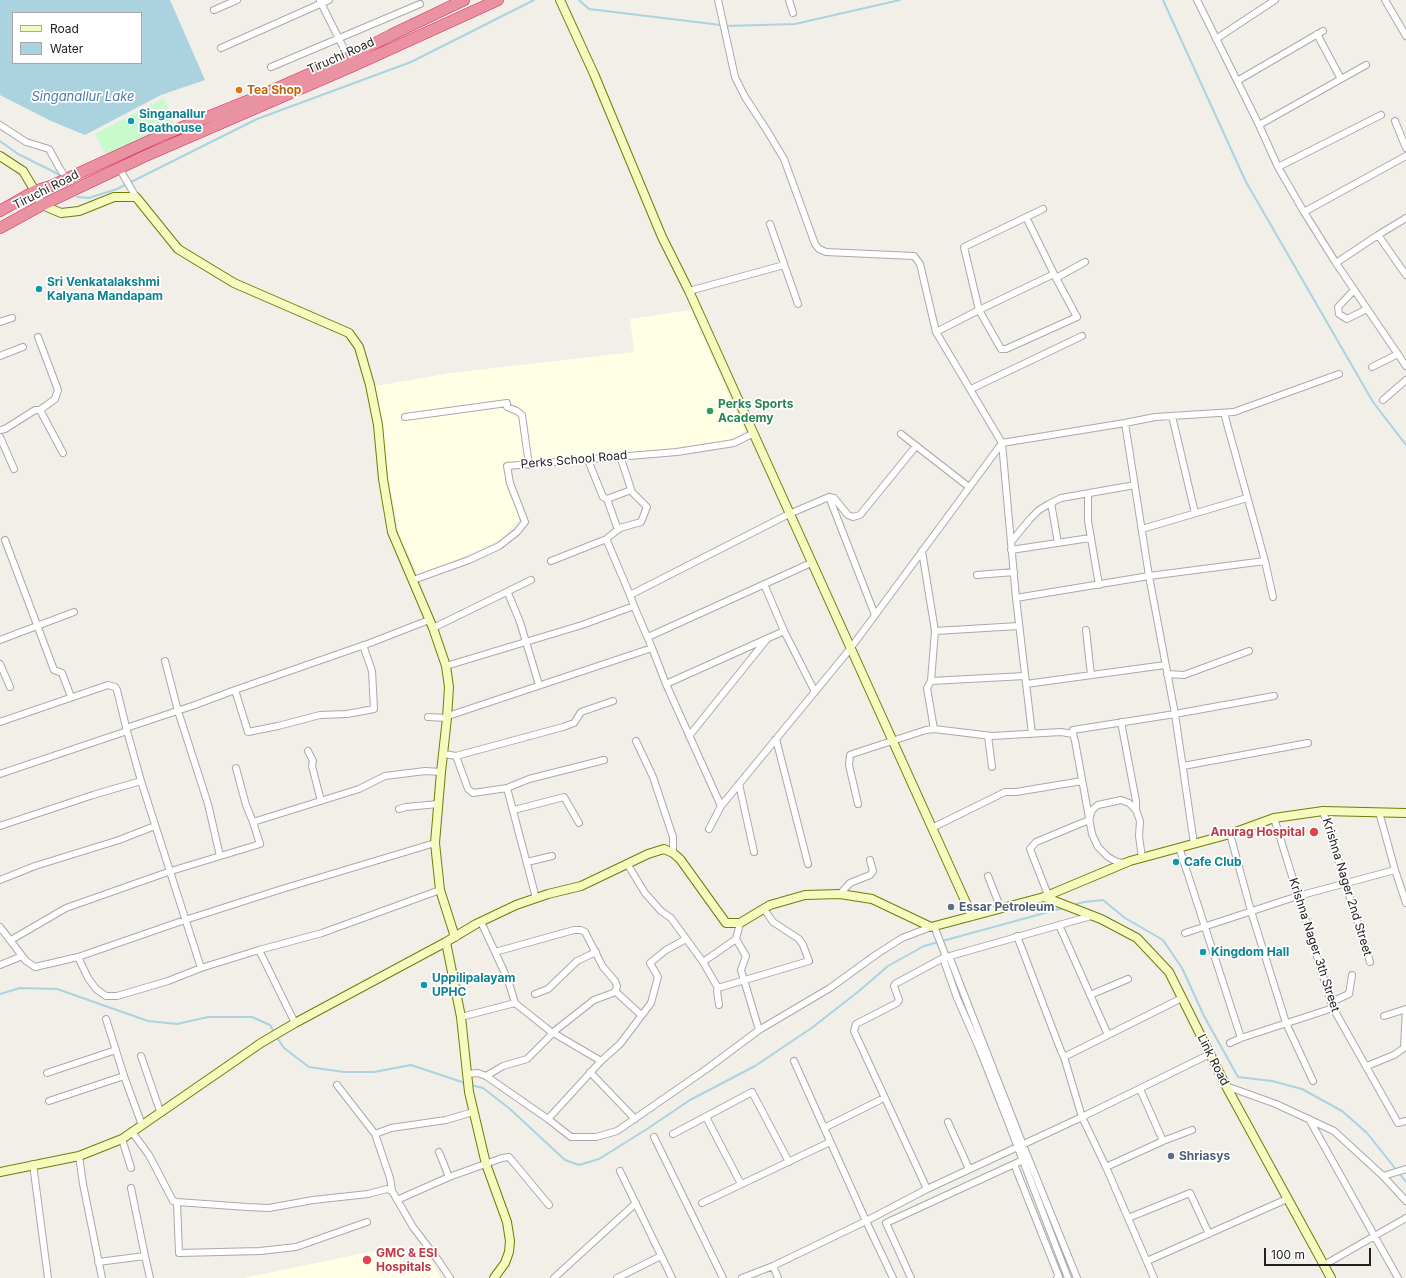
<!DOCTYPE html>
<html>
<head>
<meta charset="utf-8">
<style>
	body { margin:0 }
	#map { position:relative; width:1406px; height:1278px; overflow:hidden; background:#f2efe9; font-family:Inter,sans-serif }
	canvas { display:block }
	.legend { position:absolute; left:12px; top:12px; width:130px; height:52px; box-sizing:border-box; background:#fff; border:1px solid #a7a7a7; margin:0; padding:5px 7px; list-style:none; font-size:12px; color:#222 }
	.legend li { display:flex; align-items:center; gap:8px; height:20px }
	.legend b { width:20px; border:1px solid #a7a7a7 }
	.scale { position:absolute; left:1264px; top:1248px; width:107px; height:18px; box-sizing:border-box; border:2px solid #222; border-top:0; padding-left:5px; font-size:12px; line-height:14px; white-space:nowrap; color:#222; -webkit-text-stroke:3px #fff; paint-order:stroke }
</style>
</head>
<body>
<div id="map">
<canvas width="1406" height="1278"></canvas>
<ul class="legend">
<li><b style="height:5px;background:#f7fabf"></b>Road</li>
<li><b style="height:11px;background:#aad3df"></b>Water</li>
</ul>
<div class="scale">100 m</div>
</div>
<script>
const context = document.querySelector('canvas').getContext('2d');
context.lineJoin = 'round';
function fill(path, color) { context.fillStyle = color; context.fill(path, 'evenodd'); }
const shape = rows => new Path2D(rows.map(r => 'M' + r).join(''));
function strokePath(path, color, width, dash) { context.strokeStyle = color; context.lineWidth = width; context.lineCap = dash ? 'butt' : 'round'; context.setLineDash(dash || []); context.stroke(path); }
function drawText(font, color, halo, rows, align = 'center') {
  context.font = font + ' Inter,sans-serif'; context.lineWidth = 3.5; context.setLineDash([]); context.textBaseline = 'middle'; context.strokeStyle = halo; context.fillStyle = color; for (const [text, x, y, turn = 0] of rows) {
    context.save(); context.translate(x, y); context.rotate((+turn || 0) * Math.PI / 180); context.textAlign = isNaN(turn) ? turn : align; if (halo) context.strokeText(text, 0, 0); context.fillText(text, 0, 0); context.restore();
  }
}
fill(shape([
	[691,310,745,431,727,441,673,448,588,456,505,462,505,484,520,518,502,539,449,563,418,574,400,538,389,482,376,386,451,373,634,352,630,319],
	[398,1246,404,1263,429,1257,441,1278,244,1278]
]), '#ffffe5');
fill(shape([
	[164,98,174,124,106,155,95,134]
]), '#c8facc');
fill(shape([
	[0,0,170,0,205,80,161,95,85,135,51,121,0,95],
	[13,13,141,13,141,63,13,63]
]), '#aad3df');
strokePath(shape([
	[579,0,589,9,721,25],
	[1163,0,1246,182,1373,402,1406,445],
	[726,26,795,24,900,0],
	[0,141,18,154,60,175],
	[77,197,89,198,117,189,257,119,411,62,534,0],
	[1073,905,1084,902,1103,900,1125,918,1163,940,1182,968,1204,1016,1238,1077,1272,1081,1302,1089,1342,1111,1367,1133,1406,1182],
	[0,994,20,988,57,989,148,1021,177,1024,208,1017,252,1017,270,1025,274,1032],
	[276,1036,284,1048,309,1067,344,1072,374,1072,411,1065,465,1083],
	[471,1085,483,1088,510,1109,565,1160,579,1165,599,1159,647,1129,690,1100,755,1066,813,1027,859,991,888,966,924,946,1063,908]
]), '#aad3df', 2);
const street = shape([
	[718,0,735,77,745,97,766,129,784,159,815,244,819,249,826,252,914,256,920,264,936,332,1002,443,1016,598],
	[789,0,793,13],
	[1197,0,1259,125,1278,167,1304,212,1336,263,1378,235,1406,275],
	[1385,0,1406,36],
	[320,1,348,57],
	[214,10,237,0],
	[1317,34,1341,79],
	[1216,39,1275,0],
	[221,48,329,0],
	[271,67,420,4],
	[1237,81,1323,31],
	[1395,121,1406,148],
	[0,125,26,142,49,149,60,169,67,179],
	[1259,125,1366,65],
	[1278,167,1381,115],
	[119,168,136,197],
	[1043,209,964,247,979,310,1001,349,1006,349,1077,317,1056,278],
	[1304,212,1406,156],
	[1026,217,1054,274],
	[770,224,798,304],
	[1378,235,1406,218],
	[1336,263,1406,366],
	[1354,290,1338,307,1339,314,1347,319,1367,309],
	[689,291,784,265],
	[0,322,12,318],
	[936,332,979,310,1054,274,1056,278,1085,262],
	[38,337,58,390,55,399,40,410],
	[0,356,23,347],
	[1372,367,1398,354],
	[971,389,1082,336],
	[1383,400,1406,380],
	[1172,416,1195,513],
	[405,417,507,403,507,407,517,411,522,415,529,465],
	[1125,423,1149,576,1175,714,1194,844],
	[0,430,5,429,35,410,40,410,63,453],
	[901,434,969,487],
	[0,437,14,469],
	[588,460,603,497,607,499,618,530],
	[1088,494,1088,521,1099,585],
	[829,497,875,615],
	[607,499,631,490],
	[1051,503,1058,543],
	[1142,529,1247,498],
	[5,540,54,670,62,673,71,697],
	[605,540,620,528,641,522,647,507,632,492,620,456],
	[1011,542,1030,519,1039,510,1049,504,1061,498,1135,485],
	[1011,550,1090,538],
	[922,551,935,631],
	[551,561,604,540,607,541,630,595],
	[1265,561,1273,597],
	[977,575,1014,572],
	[413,580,469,560,499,546,517,532,525,522,510,483,507,466,677,452,734,443,752,434],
	[764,584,784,631],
	[508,593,520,622,539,685],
	[634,606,652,648,666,684,721,806,850,649,1002,443,1125,423,1155,417,1234,412,1339,374],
	[433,628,531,580],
	[1086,630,1091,675],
	[648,637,811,563],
	[0,640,74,612],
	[165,661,178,711,208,804,220,856],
	[0,664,10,687],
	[446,666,582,625,634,606,630,595,789,514,829,497,834,498,848,515,853,517,860,515,916,446],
	[1167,674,1184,675,1249,651],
	[931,681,935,631,1019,626],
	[666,684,784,631,815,692],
	[1026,684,1165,665],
	[235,690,248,732,278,726,320,715,347,714,374,709,372,671,363,645],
	[448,716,652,648],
	[428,717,447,718],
	[0,722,108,685,115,687,117,690,127,731,141,781,201,968],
	[1121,722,1136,801,1136,810],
	[126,728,195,705,235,690,370,643,429,620],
	[934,729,927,688,931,681,1025,676],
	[1032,734,1016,598,1149,576,1265,561,1224,413],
	[1073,734,1073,730,1175,714,1274,696],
	[689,736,767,639],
	[988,736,992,767],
	[776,739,808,864],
	[636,741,653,777,673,837,673,853],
	[308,751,313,761,312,766,321,801],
	[444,754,456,756,468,789,473,793,507,788,536,898],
	[456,756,563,727,574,723,581,712,613,701],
	[1183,766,1308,743],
	[236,768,246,805,253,822],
	[0,774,127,731],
	[739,784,754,852],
	[507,788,529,779,604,760],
	[858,804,849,765,850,755,855,753,926,730,934,729,992,736,1061,732,1073,734,1075,741,1092,834,1098,847,1108,857,1117,862,1124,863],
	[399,809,406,807,438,804],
	[514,810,564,797,579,823],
	[1323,811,1370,962],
	[1379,812,1395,870,1406,903],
	[1274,818,1333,1008,1398,1123,1406,1121],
	[0,826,93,795,141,781],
	[932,828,1005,792,1016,792,1082,781],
	[709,829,721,806],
	[1230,834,1251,911,1286,1023,1313,1081],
	[1179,847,1241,1038],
	[527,862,552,856],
	[628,865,645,893,661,911,671,918,703,962,736,939,740,923],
	[988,876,1001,909],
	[0,880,35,866,119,840,155,826],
	[840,894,850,883,870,875,873,871,870,860],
	[1048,895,1030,849,1036,842,1089,820,1092,810,1098,805,1121,800,1129,803,1136,810,1140,821,1139,836,1142,858],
	[481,922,495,952,574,930,581,930,585,932,603,967,615,981,617,986,616,990,613,993,594,1000,552,1033],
	[1059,925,1108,1035],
	[934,926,946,957],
	[0,927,26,961,35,967,78,957,88,978,96,989,106,996,117,996,168,981,201,968,259,950,322,933,440,890],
	[1185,933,1298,896,1395,870],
	[1017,936,1061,1051,1064,1057,1082,1117,1106,1167,1163,1141,1192,1130],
	[736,939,746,956,741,970,759,1030],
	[11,940,66,908,171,871,260,844,253,822,359,789,385,776,425,771,441,772],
	[259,950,295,1023],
	[495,952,508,980,515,1003],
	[949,956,1023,1145,1077,1278],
	[78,957,185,920,282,889,435,843],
	[943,958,957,998,979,1048,1005,1114,1068,1278],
	[703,962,718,988,717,991,719,1005],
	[0,965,22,956],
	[718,988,809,961,803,945,799,939,773,922,764,909],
	[615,991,641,1015],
	[535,994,548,989,577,961,596,952],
	[1090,995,1128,979],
	[1331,1002,1349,994,1352,975],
	[1384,1016,1406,1009],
	[461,1017,515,1003,550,1031,601,1061],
	[106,1019,124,1076,142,1125],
	[1230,1043,1241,1038,1333,1008],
	[141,1056,160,1111],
	[1064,1057,1182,998],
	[794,1061,866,1221,893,1278],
	[1367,1066,1394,1055,1404,1048,1406,1009],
	[590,1072,635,1119],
	[47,1073,116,1050],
	[467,1074,478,1073,486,1076,548,1119,571,1137,596,1137,617,1131,708,1068,759,1030,830,988,877,954,902,938,931,927],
	[486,1076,503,1066,527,1059,553,1033],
	[337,1085,375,1134,391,1128,446,1120,473,1112],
	[1226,1086,1276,1104,1334,1131,1383,1176,1406,1201],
	[1140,1089,1163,1141],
	[49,1101,124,1076],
	[706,1117,741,1184],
	[548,1119,601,1061,620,1044,651,1003,658,977,650,963,666,950,686,939],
	[1309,1119,1398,1278],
	[948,1122,969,1169],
	[824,1128,880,1100],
	[132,1132,149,1155,173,1201,177,1202,247,1207,269,1208,313,1200,368,1194,387,1189,392,1191,413,1227,438,1260,450,1278],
	[375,1134,390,1178,392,1191],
	[673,1134,752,1092,789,1162],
	[654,1137,723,1278],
	[122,1139,131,1168],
	[439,1152,449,1177],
	[79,1156,83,1184,102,1278],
	[33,1164,48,1278],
	[1014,1164,1059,1277,1057,1278],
	[1106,1167,1128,1218,1190,1193,1209,1234],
	[620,1171,672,1278],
	[1383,1176,1406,1169],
	[927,1189,854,1031,856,1024,897,1003,899,1000,894,986,895,984,943,958,1091,916],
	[397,1200,449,1177,502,1158,509,1157,549,1205],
	[177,1202,179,1253,260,1251,296,1247,367,1222],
	[702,1203,830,1142],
	[1128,1218,1154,1278],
	[145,1256,150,1278],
	[1147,1261,1287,1199],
	[98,1262,145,1256,131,1188],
	[1324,1265,1406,1218],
	[773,1266,778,1278],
	[554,1278,636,1203],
	[617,1278,661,1256],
	[742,1278,773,1266,866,1221,927,1189,1082,1117,1210,1054],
	[911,1278,886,1223,1023,1160]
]);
const secondary = shape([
	[560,0,594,74,662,237,689,291,972,916],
	[0,156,23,171,35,191,42,205,61,213,79,211,114,197,136,197,178,249,234,283,349,333,359,347,370,385,378,425,383,479,392,532,433,628,446,666,449,687,447,718,441,772,435,843,440,890,455,937],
	[1044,897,1101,919,1137,938,1169,972,1226,1086,1331,1278],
	[446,942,461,1017,469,1092,486,1164,507,1222,510,1241,509,1252,505,1263,494,1278],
	[0,1172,79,1156,122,1139,261,1043,295,1023,446,942,476,924,516,905,548,894,581,886,648,854,664,849,673,853,680,859,726,923,740,923,770,905,805,895,840,894,872,899,931,927,1044,897,1130,861,1230,834,1274,818,1323,811,1406,813]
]);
const highway = shape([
	[0,211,35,191,51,186,158,137,257,97,348,57,391,35,464,0],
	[0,228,42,205,143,157,353,66,498,0]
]);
strokePath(street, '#a9a9a9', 8);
strokePath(secondary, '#707d05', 10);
strokePath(highway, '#dc2a67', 12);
strokePath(street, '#fff', 6);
strokePath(secondary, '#f7fabf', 8);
strokePath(highway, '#e892a2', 11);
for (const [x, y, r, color] of [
	[239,90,4,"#e8710a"],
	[131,121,4,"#0f9aa8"],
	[39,289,4,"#0f9aa8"],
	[710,411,4,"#2e9e5b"],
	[1314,832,5,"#e0444e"],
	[1176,862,4,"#0f9aa8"],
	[951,907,4,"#5c6f8a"],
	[1203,952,4,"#0f9aa8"],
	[424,985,4,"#0f9aa8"],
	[1171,1156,4,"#5c6f8a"],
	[367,1260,5,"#e0444e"]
]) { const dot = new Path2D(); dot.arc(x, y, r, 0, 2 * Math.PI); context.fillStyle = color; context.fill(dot); strokePath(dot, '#fff', 1.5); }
drawText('12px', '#222', '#fff', [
	["Tiruchi Road",341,56,-24],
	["Tiruchi Road",46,190,-27],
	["Perks School Road",574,460,-5],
	["Krishna Nager 2nd Street",1347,887,73],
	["Krishna Nager 3th Street",1314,945,72],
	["Link Road",1213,1060,63]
]);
drawText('bold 12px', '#c56008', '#fff', [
	["Tea Shop",247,90]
], 'left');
drawText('bold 12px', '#0d838f', '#fff', [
	["Singanallur",139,114],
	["Boathouse",139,128],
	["Sri Venkatalakshmi",47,282],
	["Kalyana Mandapam",47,296],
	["Cafe Club",1184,862],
	["Kingdom Hall",1211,952],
	["Uppilipalayam",432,978],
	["UPHC",432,992]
], 'left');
drawText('bold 12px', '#27864d', '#fff', [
	["Perks Sports",718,404],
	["Academy",718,418]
], 'left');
drawText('bold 12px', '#be3a42', '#fff', [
	["Anurag Hospital",1305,832],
	["GMC & ESI",376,1253,"left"],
	["Hospitals",376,1267,"left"]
], 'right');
drawText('bold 12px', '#4e5e75', '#fff', [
	["Essar Petroleum",959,907],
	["Shriasys",1179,1156]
], 'left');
drawText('italic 13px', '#4a7aab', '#fff', [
	["Singanallur Lake",83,97]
]);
</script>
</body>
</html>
